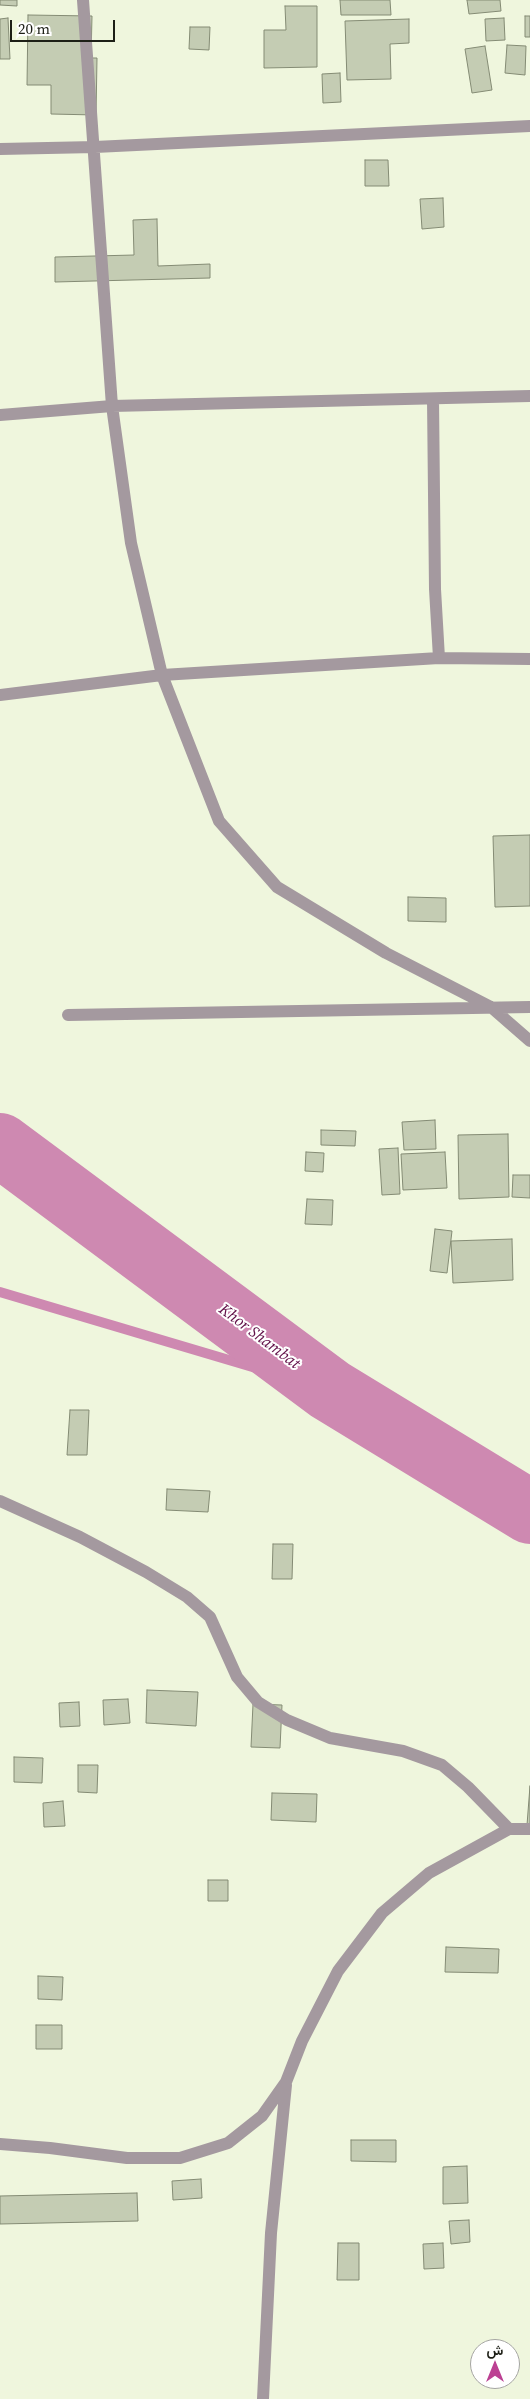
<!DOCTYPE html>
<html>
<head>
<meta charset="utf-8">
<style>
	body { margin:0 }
	#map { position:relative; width:530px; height:2399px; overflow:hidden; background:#eff6dd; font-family:"Source Serif 4",Vazirmatn,serif }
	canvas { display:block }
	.north { position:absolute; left:470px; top:2339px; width:50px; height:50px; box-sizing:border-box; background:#fff; border:1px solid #a5a5a2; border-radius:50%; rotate:0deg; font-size:14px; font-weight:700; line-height:20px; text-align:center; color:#1d1f16 }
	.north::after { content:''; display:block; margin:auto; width:18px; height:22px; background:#bc4193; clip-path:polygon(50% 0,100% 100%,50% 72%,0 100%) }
	.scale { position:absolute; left:10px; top:20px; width:105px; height:22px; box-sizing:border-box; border:2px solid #1d1f16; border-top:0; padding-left:6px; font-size:15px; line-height:18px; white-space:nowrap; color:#1d1f16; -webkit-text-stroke:4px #fff; paint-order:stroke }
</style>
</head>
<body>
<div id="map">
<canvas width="530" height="2399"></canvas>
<div class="north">ش</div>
<div class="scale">20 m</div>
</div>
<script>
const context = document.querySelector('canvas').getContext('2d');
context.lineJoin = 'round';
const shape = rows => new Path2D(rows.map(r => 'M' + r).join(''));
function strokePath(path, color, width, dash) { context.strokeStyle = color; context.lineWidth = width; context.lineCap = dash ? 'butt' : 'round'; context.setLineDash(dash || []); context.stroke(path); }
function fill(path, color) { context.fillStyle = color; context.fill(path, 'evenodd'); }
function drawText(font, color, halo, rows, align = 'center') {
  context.font = font + ' "Source Serif 4",serif'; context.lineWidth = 4; context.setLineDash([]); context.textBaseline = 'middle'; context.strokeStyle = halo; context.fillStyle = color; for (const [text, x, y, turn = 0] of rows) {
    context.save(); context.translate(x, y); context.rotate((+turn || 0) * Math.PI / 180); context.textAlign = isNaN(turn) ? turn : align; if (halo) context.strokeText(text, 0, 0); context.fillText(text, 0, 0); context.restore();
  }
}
strokePath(shape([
	[0,1292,330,1390]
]), '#ce89b1', 10);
strokePath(shape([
	[0,1145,330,1390,530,1512]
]), '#ce89b1', 64);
const building = shape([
	[0,0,17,0,17,6,0,5,0,0],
	[340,0,390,0,391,15,341,15,340,0],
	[467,0,500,0,501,11,469,14,467,0],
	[285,6,317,6,317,67,264,68,264,30,286,30,285,6],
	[28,15,92,16,91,58,97,58,96,115,51,114,51,85,27,85,28,15],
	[525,16,530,16,530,37,525,37,525,16],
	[8,18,10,59,0,59,0,19,8,18],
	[504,18,505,40,486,41,485,19,504,18],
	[409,19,409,43,390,44,391,79,347,80,345,21,409,19],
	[190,27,210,27,209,50,189,49,190,27],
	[507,45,526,46,525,75,505,73,507,45],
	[485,46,492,90,472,93,465,49,485,46],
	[340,73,341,102,323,103,322,74,340,73],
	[365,160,388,160,389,186,365,186,365,160],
	[443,198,444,227,422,229,420,199,443,198],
	[157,219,158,266,210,264,210,278,55,282,55,257,134,255,133,220,157,219],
	[530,835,530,906,495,907,493,836,530,835],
	[408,897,446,898,446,922,408,921,408,897],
	[435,1120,436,1149,404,1150,402,1122,435,1120],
	[321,1130,356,1131,355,1146,321,1145,321,1130],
	[508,1134,509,1197,459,1199,458,1135,508,1134],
	[398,1148,400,1194,382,1195,379,1149,398,1148],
	[306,1152,324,1153,323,1172,305,1171,306,1152],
	[445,1152,447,1188,403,1190,401,1154,445,1152],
	[513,1175,530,1175,530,1198,512,1197,513,1175],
	[307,1199,333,1200,332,1225,305,1224,307,1199],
	[435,1229,452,1231,447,1273,430,1271,435,1229],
	[512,1239,513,1280,453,1283,451,1241,512,1239],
	[70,1410,89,1410,87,1455,67,1455,70,1410],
	[167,1489,210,1491,208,1512,166,1510,167,1489],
	[273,1544,293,1544,292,1579,272,1579,273,1544],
	[147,1690,198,1692,196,1726,146,1723,147,1690],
	[128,1699,130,1723,104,1725,103,1700,128,1699],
	[79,1702,80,1726,60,1727,59,1703,79,1702],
	[253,1704,282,1705,280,1748,251,1747,253,1704],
	[14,1757,43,1758,42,1783,14,1782,14,1757],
	[78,1765,98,1765,97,1793,78,1792,78,1765],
	[530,1786,530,1826,527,1825,530,1786],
	[272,1793,317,1794,316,1822,271,1820,272,1793],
	[63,1801,65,1826,44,1827,43,1803,63,1801],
	[208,1880,228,1880,228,1901,208,1901,208,1880],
	[446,1947,499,1949,498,1973,445,1972,446,1947],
	[38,1976,63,1977,62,2000,38,1999,38,1976],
	[36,2025,62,2025,62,2049,36,2049,36,2025],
	[351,2140,396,2140,396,2162,351,2161,351,2140],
	[467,2166,468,2203,443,2204,443,2167,467,2166],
	[201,2179,202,2198,173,2200,172,2181,201,2179],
	[137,2193,138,2221,0,2224,0,2196,137,2193],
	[469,2220,470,2242,451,2244,449,2221,469,2220],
	[338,2243,359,2243,359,2280,337,2280,338,2243],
	[443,2243,444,2268,424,2269,423,2244,443,2243]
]);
fill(building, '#c4ccb3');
strokePath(building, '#848b74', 1);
strokePath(shape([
	[83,0,112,406,131,543,162,675,219,821,277,887,386,953,491,1007,530,1041],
	[0,149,95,147,530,126],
	[433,399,435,589,439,658],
	[0,415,112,406,530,396],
	[0,695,162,675,439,658,530,659],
	[68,1015,530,1007],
	[0,1501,80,1537,146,1572,187,1597,210,1617,237,1677,258,1702,287,1720,330,1738,403,1751,442,1765,468,1787,509,1829],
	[0,2144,50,2148,127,2158,180,2158,228,2143,262,2116,286,2082,302,2041,338,1971,382,1913,429,1873,509,1829,530,1829],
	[263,2399,271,2233,286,2085]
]), '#a4999f', 12);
drawText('italic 16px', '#621149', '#fff', [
	["Khor Shambat",259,1337,37]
]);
</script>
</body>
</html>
